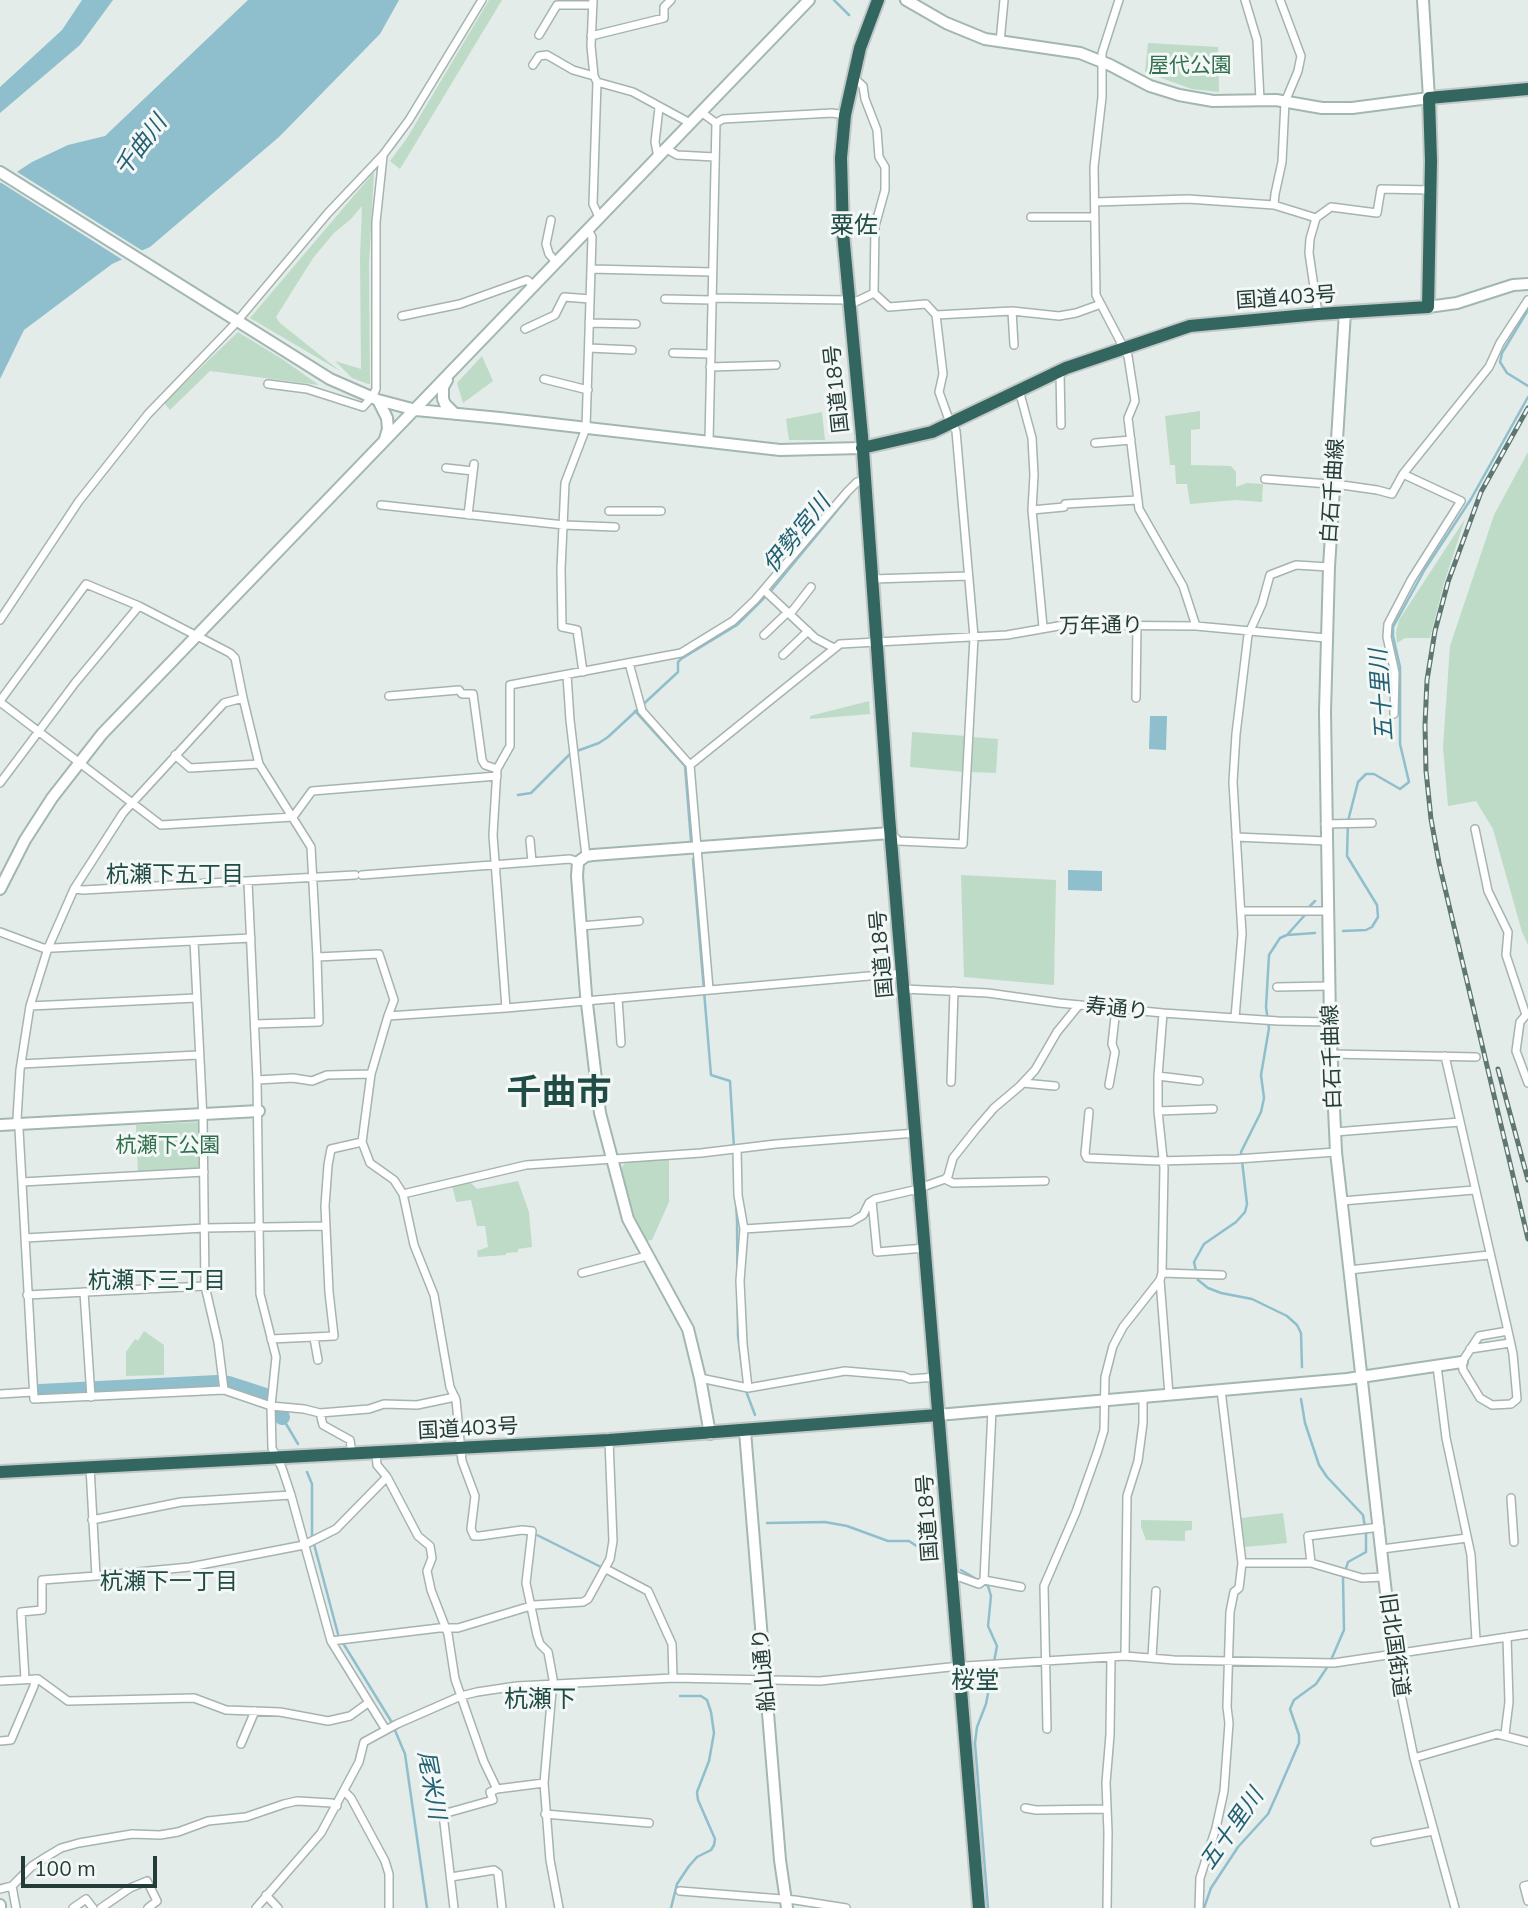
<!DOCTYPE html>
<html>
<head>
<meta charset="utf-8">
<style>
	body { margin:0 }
	#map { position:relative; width:1528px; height:1908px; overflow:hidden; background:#e3ece8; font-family:Mulish,sans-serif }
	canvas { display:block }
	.scale { position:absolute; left:21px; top:1856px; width:136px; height:32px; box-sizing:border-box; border:4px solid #243c37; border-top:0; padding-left:9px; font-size:21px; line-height:24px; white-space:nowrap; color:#243c37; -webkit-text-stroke:5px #f3f8f6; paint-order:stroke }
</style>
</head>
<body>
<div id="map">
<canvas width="1528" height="1908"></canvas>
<div class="scale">100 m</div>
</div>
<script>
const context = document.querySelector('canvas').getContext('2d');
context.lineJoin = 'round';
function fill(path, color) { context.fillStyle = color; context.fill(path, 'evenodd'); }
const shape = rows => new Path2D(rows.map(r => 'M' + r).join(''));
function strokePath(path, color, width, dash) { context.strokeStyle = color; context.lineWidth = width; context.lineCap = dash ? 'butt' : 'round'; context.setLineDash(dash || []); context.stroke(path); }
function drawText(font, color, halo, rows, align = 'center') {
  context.font = font + ' Mulish,"Noto Sans JP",sans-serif'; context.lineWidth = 6; context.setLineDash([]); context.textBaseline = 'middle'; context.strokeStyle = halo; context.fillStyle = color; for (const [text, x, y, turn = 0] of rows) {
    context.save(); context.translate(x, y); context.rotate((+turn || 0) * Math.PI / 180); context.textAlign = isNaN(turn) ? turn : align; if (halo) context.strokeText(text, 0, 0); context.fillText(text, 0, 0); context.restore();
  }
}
fill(shape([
	[489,0,502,0,400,169,390,161,407,138],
	[1148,43,1218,47,1219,92,1192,89,1145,72],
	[374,172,369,264,370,384,368,384,352,378,335,361,361,369,360,257,362,206,351,219,334,233,313,258,276,317,280,323,340,371,250,318],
	[238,332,282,359,319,385,210,371,170,410,164,403],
	[482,356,493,381,463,403,457,383],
	[1200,411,1200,429,1191,430,1191,465,1231,466,1236,472,1236,487,1247,483,1263,484,1262,502,1236,500,1190,504,1187,484,1176,484,1175,465,1170,465,1165,416],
	[822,412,825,440,789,440,786,419],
	[1528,452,1528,945,1522,932,1493,829,1476,801,1448,806,1443,747,1450,646,1494,515],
	[1465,519,1444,583,1430,638,1405,638,1397,643,1396,633,1399,620],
	[869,701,870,714,810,719,810,716],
	[912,732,967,736,964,772,910,767],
	[973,737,998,739,996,773,970,772],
	[961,875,1056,880,1054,985,964,977],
	[199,1122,200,1168,138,1171,136,1125],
	[669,1159,669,1202,652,1240,646,1241,635,1218,620,1169,626,1162],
	[469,1181,477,1189,518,1181,529,1212,532,1247,518,1249,518,1252,506,1253,506,1255,478,1257,477,1251,488,1247,485,1226,477,1226,471,1200,456,1202,452,1185],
	[144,1331,164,1345,164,1375,126,1376,126,1352,135,1339,138,1341],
	[1283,1513,1287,1543,1245,1547,1241,1518],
	[1141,1520,1192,1521,1192,1530,1185,1531,1185,1541,1146,1540,1141,1527]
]), '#bedbc8');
fill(shape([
	[82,0,113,0,80,45,0,113,0,87,62,30],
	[248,0,399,0,380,34,279,137,150,247,112,264,24,330,0,379,0,183,32,162,68,145,105,136],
	[1150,716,1167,716,1166,750,1149,749],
	[1068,870,1102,871,1102,891,1068,890]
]), '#8fbecd');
fill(shape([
	[14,170,146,253,126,262,0,182,0,179]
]), '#e3ece8');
strokePath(shape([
	[834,0,849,15],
	[1528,310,1502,353,1500,362,1507,373,1528,386],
	[770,592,849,496],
	[635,711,685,766,691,841],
	[577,751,599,743,608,737,678,672,678,662,681,659,737,625,765,597],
	[518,795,531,793,571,753],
	[693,859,711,1075,730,1081,734,1148],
	[1308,908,1315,901],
	[1343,931,1366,930,1372,927,1378,917,1377,905,1347,856,1348,821,1358,782,1366,774,1374,774,1400,789,1409,782,1400,744,1400,667,1393,636,1393,627,1425,569,1471,499,1528,397],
	[1287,935,1304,916],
	[734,1168,737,1220,738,1336,743,1374],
	[1302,1367,1301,1333,1297,1325,1287,1316,1252,1299,1221,1293,1208,1288,1198,1280,1194,1262,1204,1244,1236,1222,1245,1212,1247,1204,1241,1152,1261,1112,1264,1098,1261,1075,1269,1028,1266,1007,1269,955,1280,938,1287,935,1315,933],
	[746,1391,755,1415],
	[1301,1399,1305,1423,1319,1465,1327,1477,1363,1515,1366,1533,1366,1552,1348,1562,1343,1578,1344,1630,1331,1660],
	[282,1417,298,1444],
	[307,1472,312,1484,312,1538],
	[767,1523,825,1522,847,1526,888,1541,909,1541,927,1553],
	[537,1535,603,1568],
	[314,1544,338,1634],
	[961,1570,988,1586,991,1596,988,1626,997,1646,986,1704,977,1727,975,1743,988,1908],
	[343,1643,391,1721,405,1754,427,1908],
	[671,1908,677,1884,689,1866,697,1857,711,1850,714,1845,715,1839,698,1800,697,1792,709,1761,714,1733,711,1712,707,1700,701,1696,680,1696],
	[1204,1908,1211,1888,1238,1847,1268,1814,1277,1794,1299,1743,1299,1735,1290,1709,1294,1700,1316,1684,1328,1666]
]), '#8fbecd', 2.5);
strokePath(shape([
	[40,1392,217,1383,229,1384,266,1396],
	[280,1413,282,1417]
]), '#8fbecd', 16);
const street = shape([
	[593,0,591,46,594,76,597,82,593,204,599,217],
	[1119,0,1102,53,1102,97,1094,167,1096,295,1128,356,1135,401,1128,418,1139,509,1183,586,1196,626],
	[1245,0,1257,40,1260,100],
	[539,35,557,5,593,5],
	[591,36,664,18,664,7,671,0],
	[1000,42,1004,0],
	[533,65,539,56,547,55,573,70,594,76],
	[854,78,863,86,865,99,877,130,879,157,885,167,885,190,875,226,874,293,889,307,926,304,936,315,943,374,939,392,948,417,956,431,974,637,963,844,899,841,890,833],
	[597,82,633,92,690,123],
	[701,112,716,123,709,441],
	[716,123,723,119,832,113,845,115],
	[665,148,677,155,715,157],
	[658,157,655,142,659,108],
	[1095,202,1188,199,1274,205,1316,218,1310,239,1309,253,1318,314],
	[1274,205,1275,194,1282,162,1285,102,1298,71,1301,56,1280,0],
	[1031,217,1094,217],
	[1316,218,1331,207,1377,213,1381,189,1431,190],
	[551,220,546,244,549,254,556,262],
	[591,269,712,272],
	[712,298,848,300],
	[665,299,711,300],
	[849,305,874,293],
	[1012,311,1014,345],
	[936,315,1012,311,1059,316,1076,313,1101,304],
	[402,316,460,304,527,280,534,286],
	[589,323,636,324],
	[525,329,555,315,564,297,590,299],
	[589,348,632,350],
	[673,353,710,354],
	[710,367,776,365],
	[1060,371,1061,425],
	[544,379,588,390],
	[268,384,307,389,363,407,372,397,376,389,376,222,383,156],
	[1019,390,1032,438,1034,475,1032,510,1043,627],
	[1095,443,1131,440],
	[446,468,473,471],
	[1265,479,1342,485,1377,490,1392,494,1403,474,1489,367,1500,343,1528,300],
	[381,505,564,525,615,527],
	[1032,510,1064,507,1065,504,1138,500],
	[609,511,661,511],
	[468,515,474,464],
	[872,579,968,576],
	[765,591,815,638,834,648],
	[790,614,811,587],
	[0,620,79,501,148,414,233,326,328,213,383,155,409,120,482,0],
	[764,635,788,612],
	[783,655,808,631],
	[629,663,642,711,690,765,709,989],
	[583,672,577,630,562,627,561,569,565,483,586,428,592,237,588,230],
	[567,675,570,720,586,856],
	[389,696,459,690,462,694,473,694,482,760,485,765,497,769],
	[243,698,259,764,311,847,317,957],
	[1136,698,1137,624],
	[0,701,86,584,139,606,230,653,235,658,243,698,224,703,123,813,74,889,48,948,30,1006,20,1070,17,1119,19,1129,34,1399,224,1390,271,1406,304,1409,320,1413,369,1409,384,1404,417,1405,455,1397],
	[0,702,161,825,293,817,312,791,497,776],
	[1394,714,1395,673,1387,637,1388,624,1411,580,1461,501,1403,474],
	[175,755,190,768,259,764],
	[690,765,840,644,1007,635,1064,625,1196,626,1326,638],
	[0,783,75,683,139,606],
	[1325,824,1372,823],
	[1475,829,1488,891,1508,932,1506,955,1526,1015,1520,1022,1516,1051,1528,1083],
	[1236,837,1326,841],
	[530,840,532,862],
	[362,875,570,859,578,862],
	[248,882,257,1080],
	[74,889,83,890,355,875],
	[1241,911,1328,911],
	[581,926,639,921],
	[0,932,43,948,53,948,251,938],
	[194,941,203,1119,205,1286,218,1342,224,1390],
	[1277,987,1329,986],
	[904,989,988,993,1059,1003,1163,1013,1278,1021,1330,1022],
	[618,998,621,1043],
	[30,1006,196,998],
	[506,1008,493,835,497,769,510,746,510,685,681,653,733,621,755,600,847,492,857,482,864,481],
	[1163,1013,1158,1076,1158,1111,1164,1168,1162,1273,1160,1280,1169,1395],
	[1235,1018,1242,934,1233,782,1236,734,1248,635,1262,604,1270,575,1296,565,1329,567],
	[255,1024,319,1022,317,957,379,954,394,1000,388,1016],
	[1331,1054,1476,1057],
	[1445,1056,1508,1331],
	[21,1064,198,1055],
	[371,1074,327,1075,312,1081,293,1078,257,1080,260,1294,276,1357,271,1406,272,1448,282,1468,291,1495,331,1641,386,1730],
	[1158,1076,1199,1081],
	[951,1082,954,991],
	[1023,1083,1055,1086],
	[1109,1085,1115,1052,1112,1044,1116,1008],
	[1158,1111,1213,1109],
	[1089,1112,1085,1154,1087,1158,1158,1161,1237,1159,1336,1152],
	[1335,1132,1460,1122],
	[737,1149,738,1195,744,1229,740,1281,743,1344,748,1388],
	[945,1179,953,1183,1045,1181],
	[22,1182,204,1172],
	[403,1194,526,1165,701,1153,776,1144,916,1133],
	[872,1201,877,1252,925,1248],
	[1342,1201,1474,1190],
	[744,1229,851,1222,863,1215,869,1203,875,1199,914,1190,945,1179,948,1176,953,1158,976,1129,994,1108,1020,1086,1035,1070,1057,1032,1079,1005],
	[25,1238,204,1228,326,1226],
	[1349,1270,1489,1255],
	[582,1273,647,1256],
	[1162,1273,1222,1275],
	[84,1292,91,1397],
	[27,1295,205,1286],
	[1508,1331,1513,1354,1517,1399,1511,1404,1492,1405,1480,1398,1463,1370,1462,1362,1479,1336,1508,1331],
	[314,1338,318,1360],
	[271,1339,334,1336,329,1292,325,1206,328,1165,331,1149,362,1142],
	[1470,1349,1510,1343],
	[1437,1366,1446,1438,1471,1555,1476,1640],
	[700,1378,748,1388,845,1371,903,1376,910,1379,936,1377],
	[0,1394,33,1392],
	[320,1413,323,1425,350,1440,352,1454],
	[376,1453,377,1465,387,1477,418,1536,430,1546,432,1558,427,1571,431,1590,448,1634,455,1679,484,1762,497,1789,544,1783],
	[1511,1498,1514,1542],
	[92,1520,181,1502,291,1495],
	[1382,1549,1467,1538],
	[1242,1563,1311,1563,1362,1578,1384,1577],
	[1311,1563,1308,1536,1380,1527],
	[606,1569,648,1591,672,1644,673,1678],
	[951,1574,979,1584,984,1580,1021,1587],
	[96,1576,190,1567,304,1545,336,1529,387,1477],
	[984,1580,992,1410],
	[331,1641,439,1628,458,1628,534,1605,583,1602,588,1599,610,1559,613,1541,609,1440],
	[1393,1655,1414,1758,1455,1908],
	[1125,1656,1127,1496,1138,1461,1143,1423,1143,1397],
	[1152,1657,1156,1591],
	[25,1679,21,1612,42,1610,42,1580,96,1576,90,1467],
	[0,1681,38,1679,68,1701,194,1698,226,1710,280,1712,328,1721,350,1716,368,1703],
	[1047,1729,1044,1586,1076,1512,1098,1450,1104,1430,1105,1377,1113,1346,1123,1327,1160,1280],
	[1505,1734,1509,1702,1507,1637],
	[0,1741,11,1740,34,1686,35,1679],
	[241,1744,255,1711],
	[1414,1758,1497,1734,1528,1742],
	[344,1791,351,1798,385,1861,389,1874,389,1908],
	[1025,1808,1036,1810,1105,1809],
	[545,1814,649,1823],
	[1375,1842,1433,1831],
	[451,1877,494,1870,498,1873,502,1908],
	[1528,1885,1524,1886,1528,1901],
	[12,1886,16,1908],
	[0,1889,12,1886,32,1866,46,1857,61,1848,79,1843,132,1834,160,1835,178,1832,208,1821,246,1817,284,1804,297,1801,332,1803,337,1806],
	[680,1891,795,1900,846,1908],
	[266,1895,278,1908],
	[73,1908,86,1899,93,1908],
	[101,1908,130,1888,147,1881,157,1901,148,1908],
	[256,1908,321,1833,359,1762,364,1742,397,1724,461,1696,477,1692,517,1686,673,1678,820,1681,950,1667,1125,1656,1174,1660,1334,1663,1528,1634],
	[454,1908,443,1814,493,1800,490,1792,497,1789],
	[559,1908,550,1860,544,1783,553,1679,548,1652,540,1644,537,1635,526,1583,532,1531,522,1530,480,1536,474,1536,471,1529,475,1496,462,1461,456,1400,450,1387,434,1295,414,1245,403,1194,394,1180,370,1163,362,1142,371,1074,388,1016,506,1008,903,973],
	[1107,1908,1108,1832,1106,1783,1110,1735,1111,1657],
	[1199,1908,1200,1878,1216,1828,1224,1791,1229,1723,1227,1707,1230,1612,1234,1592,1239,1588,1242,1563,1221,1390]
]);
const secondary = shape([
	[906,0,946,23,985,39,1080,53,1110,65,1150,86,1179,95,1213,101,1276,100,1322,108,1352,108,1429,98,1423,0],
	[0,172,330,379,378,400,416,410,500,418,780,450,862,448],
	[1428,307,1457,303,1513,285,1528,284],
	[1345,312,1329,567,1325,712,1330,1022,1336,1152,1393,1655],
	[447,380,443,387,443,399,445,404,455,414],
	[378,400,387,418,388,429,385,439],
	[0,889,25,840,52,798,102,734,809,0],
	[0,1125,259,1111],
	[938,1415,1347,1379,1462,1362],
	[745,1431,780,1860,787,1908],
	[710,1434,700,1378,688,1329,628,1219,600,1113,586,995,577,876,578,862,586,856,593,855,890,833],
	[0,1905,0,1908]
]);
const highway = shape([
	[878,0,860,48,845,115,841,158,843,233,862,436,889,816,979,1908],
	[862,448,932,432,1066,368,1190,326,1318,314,1428,307,1431,161,1429,98,1528,89],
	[0,1472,609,1440,938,1415]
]);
strokePath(street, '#a6b4af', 10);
strokePath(secondary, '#a2b7b1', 14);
strokePath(highway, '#c2c8c7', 16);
strokePath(street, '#fff', 7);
strokePath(secondary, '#fff', 10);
strokePath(highway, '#32665f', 12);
const rail = shape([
	[1528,408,1481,492,1448,582,1435,631,1427,680,1425,725,1426,771,1431,819,1439,863,1528,1239],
	[1498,1069,1528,1180]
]);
strokePath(rail, '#5f7772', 5);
strokePath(rail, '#f3f8f6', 2.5, [8]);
drawText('21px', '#31704e', '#f3f8f6', [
	["屋代公園",1190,66],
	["杭瀬下公園",168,1146]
]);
drawText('21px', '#243c37', '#f3f8f6', [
	["国道403号",1286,298,-4],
	["国道18号",837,389,-96],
	["白石千曲線",1333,491,-86],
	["万年通り",1101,626,-1],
	["国道18号",882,954,-95],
	["寿通り",1117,1009,6],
	["白石千曲線",1332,1057,-92],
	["国道403号",468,1429,-3],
	["国道18号",928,1518,-94],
	["旧北国街道",1394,1645,82],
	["船山通り",764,1670,-95]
]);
drawText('italic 23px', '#226073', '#f3f8f6', [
	["千曲川",141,146,-53],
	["伊勢宮川",797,534,-51],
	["五十里川",1382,695,-94],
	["尾米川",431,1785,80],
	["五十里川",1232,1829,-55]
]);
drawText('23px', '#214c45', '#f3f8f6', [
	["杭瀬下五丁目",175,875],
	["杭瀬下三丁目",157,1281],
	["杭瀬下一丁目",169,1582]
]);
drawText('24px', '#214c45', '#f3f8f6', [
	["粟佐",854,226],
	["桜堂",975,1681],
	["杭瀬下",540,1700]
]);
drawText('bold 35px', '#214c45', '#f3f8f6', [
	["千曲市",559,1093]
]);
</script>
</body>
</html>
